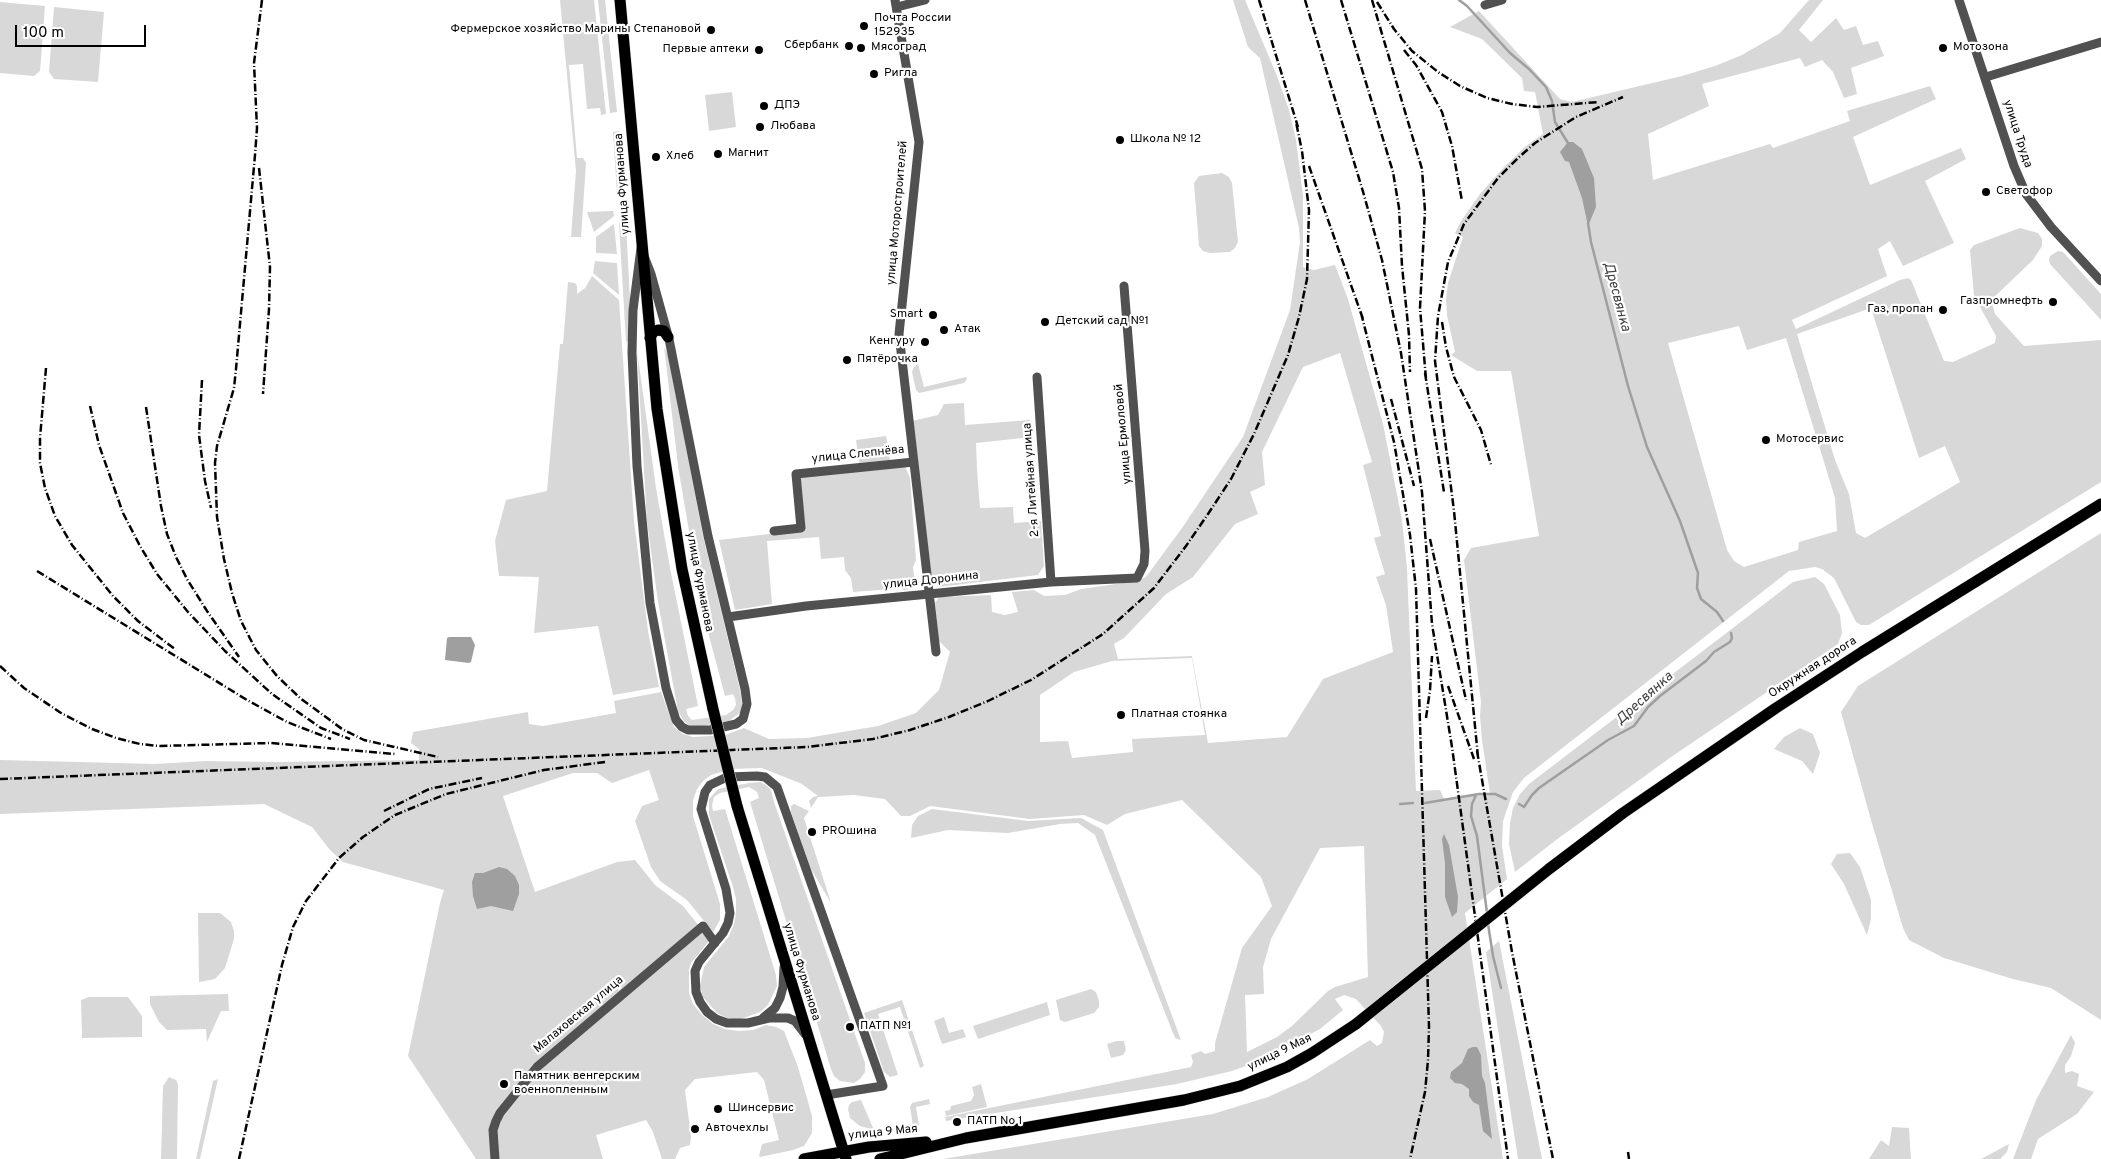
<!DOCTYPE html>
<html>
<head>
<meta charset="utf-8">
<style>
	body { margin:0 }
	#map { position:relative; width:2101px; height:1159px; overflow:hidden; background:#fff; font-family:Overpass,sans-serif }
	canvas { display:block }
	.scale { position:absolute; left:15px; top:25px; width:131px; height:22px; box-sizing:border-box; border:2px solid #000; border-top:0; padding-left:6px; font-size:15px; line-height:18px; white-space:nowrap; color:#000; -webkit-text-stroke:4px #fff; paint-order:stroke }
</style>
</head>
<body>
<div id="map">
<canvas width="2101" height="1159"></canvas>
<div class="scale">100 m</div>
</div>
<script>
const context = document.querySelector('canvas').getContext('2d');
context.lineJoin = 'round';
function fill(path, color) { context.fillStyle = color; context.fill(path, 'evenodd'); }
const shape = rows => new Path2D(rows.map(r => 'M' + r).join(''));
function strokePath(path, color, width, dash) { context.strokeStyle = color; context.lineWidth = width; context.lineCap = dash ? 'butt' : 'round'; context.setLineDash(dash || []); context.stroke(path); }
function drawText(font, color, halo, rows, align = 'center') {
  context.font = font + ' Overpass,sans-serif'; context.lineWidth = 4.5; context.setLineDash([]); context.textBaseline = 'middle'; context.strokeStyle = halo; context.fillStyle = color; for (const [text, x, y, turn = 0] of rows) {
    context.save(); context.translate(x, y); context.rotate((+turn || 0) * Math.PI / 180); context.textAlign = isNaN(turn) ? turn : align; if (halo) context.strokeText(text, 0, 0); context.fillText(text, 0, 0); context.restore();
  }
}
fill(shape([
	[560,0,594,0,606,114,601,115,600,108,587,109,583,64,569,65,577,158,583,158,586,163,581,237,571,237,576,171],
	[598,0,605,0,617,112,610,113],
	[1233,0,1245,0,1277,76,1289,110,1296,140,1303,196,1303,267,1314,270,1335,265,1348,299,1383,424,1402,520,1407,568,1416,791,1440,790,1444,799,1490,794,1482,740,1480,716,1481,702,1464,560,1471,548,1539,536,1511,371,1477,371,1451,355,1455,352,1447,315,1446,299,1448,283,1463,237,1455,233,1461,221,1480,194,1504,167,1526,146,1543,134,1540,118,1535,92,1524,91,1522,78,1482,39,1450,27,1479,11,1560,99,1572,102,1682,76,1715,66,1742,55,1780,33,1809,0,1823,0,1799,30,1811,42,1836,18,1844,30,1856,26,1863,45,1878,41,1884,56,1851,68,1857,94,1844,98,1833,72,1822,60,1805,67,1800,58,1702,84,1709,106,1648,134,1653,180,1770,144,1773,148,1850,121,1847,111,1930,86,1936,99,1853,137,1870,185,1961,148,1966,159,1925,181,1954,243,1903,266,1890,241,1878,249,1887,276,1792,320,1796,329,1900,280,1908,278,1911,280,1944,361,1953,362,1995,343,1996,336,1974,296,1970,250,1974,245,2020,228,2038,233,2042,239,2042,246,2033,260,1991,300,1995,314,2024,346,2101,340,2101,482,1869,625,1861,625,1856,622,1834,578,1822,569,1815,567,1789,571,1524,778,1513,792,1503,821,1502,846,1507,879,1465,913,1503,1159,943,1159,1213,1114,1268,1097,1308,1079,1370,1040,1377,1046,1382,1043,1384,1032,1381,1026,1356,999,1344,995,1335,999,1343,1010,1320,1029,1259,1061,1232,1071,1177,1084,946,1121,945,1117,1191,1067,1193,1062,1191,1055,1201,1051,1205,1054,1215,1051,1215,1043,1242,948,1272,906,1261,877,1182,800,1125,814,1107,825,1084,815,1030,819,930,806,910,816,901,816,885,799,854,795,818,797,811,808,809,801,813,797,818,796,802,784,762,768,731,769,711,775,703,781,697,789,693,800,693,816,720,904,720,920,713,932,687,900,660,881,651,867,635,821,642,806,659,800,649,770,612,783,597,773,573,773,503,796,535,892,617,862,635,860,655,885,683,906,699,926,534,1066,499,1112,492,1159,476,1159,408,1056,440,903,444,890,343,862,330,850,312,827,264,804,0,814,0,760,155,764,206,761,278,762,419,760,419,749,411,743,413,732,528,712,529,724,543,726,616,713,614,701,661,692,674,727,683,734,693,737,725,735,744,728,769,739,807,738,878,726,916,713,939,690,950,652,939,641,935,603,939,597,991,595,992,612,1005,615,1018,612,1012,592,1034,590,1044,596,1065,595,1081,589,1137,581,1146,577,1182,528,1243,437,1290,310,1300,242,1299,228,1260,58,1248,47],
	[1871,308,1919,458,1945,446,1960,482,1865,538,1856,533,1849,494,1835,460,1797,334],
	[1739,326,1747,350,1786,338,1835,498,1837,531,1799,542,1798,550,1744,567,1734,561,1727,550,1668,343],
	[1340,353,1372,462,1363,465,1381,536,1374,538,1385,574,1376,577,1386,605,1393,652,1323,679,1287,737,1208,743,1192,656,1118,659,1114,644,1124,638,1166,594,1193,577,1235,524,1258,514,1250,492,1265,485,1262,452,1303,367],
	[1192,658,1205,735,1132,739,1133,752,1072,758,1068,741,1040,742,1040,695,1074,672,1112,661],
	[1364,846,1368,977,1335,987,1328,991,1292,1026,1277,1037,1247,1052,1245,995,1264,994,1263,967,1271,939,1320,848],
	[0,2,45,6,40,71,34,76,0,73],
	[54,7,104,12,98,82,54,79,49,72],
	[732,92,736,127,709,131,705,95],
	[619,131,623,194,617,194,613,132],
	[1222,173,1229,177,1232,183,1238,242,1235,248,1230,252,1210,253,1203,251,1199,246,1194,183,1199,176],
	[613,211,614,216,594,232,587,212],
	[619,223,626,223,630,300,628,341,626,342],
	[614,224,617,254,596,253,596,237],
	[2058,251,2063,252,2101,294,2101,320,2050,264,2049,260,2050,256],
	[595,261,617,263,619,295,593,273],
	[592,276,619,300,634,521,648,631,659,687,613,695,598,626,534,633,539,577,499,576,495,541,506,500,547,491,560,344,563,344,568,282,575,283,577,286,577,294,585,288],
	[664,346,668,355,703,536,740,690,742,704,741,712,729,721,704,726,690,726,684,721,678,711,658,602,647,522,637,350,656,488,670,568,698,706,686,709,688,716,692,720,726,715,733,710,736,705,735,698,733,694,725,696,708,632,695,567,678,466],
	[918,364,924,387,966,377,967,379,964,383,919,393,916,390,912,372,914,367],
	[964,403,965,425,1030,420,1032,437,976,443,977,470,980,508,1013,507,1014,523,1041,521,1044,566,1038,575,938,587,932,580,912,421,938,415,944,404],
	[886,436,890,460,859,463,856,440],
	[905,466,910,478,916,560,913,567,915,583,912,589,904,590,899,585,880,590,853,592,851,578,845,570,844,557,821,559,819,537,767,541,772,604,735,610,719,540,802,530,800,477],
	[2101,533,2101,1020,2051,988,2013,979,1944,958,1909,940,1903,928,1871,820,1841,712,1858,686],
	[1815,577,1824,584,1840,615,1842,633,1838,644,1674,755,1556,840,1515,872,1509,844,1510,823,1513,808,1520,794,1529,784,1793,582],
	[1800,728,1813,734,1820,753,1813,774,1802,761,1774,749,1784,737],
	[760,782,766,785,771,790,774,802,865,1063,865,1072,860,1079,854,1083,840,1081,834,1076,831,1069,750,802,759,798,757,792,749,787,720,793,714,797,712,805,713,811,725,809,776,975,777,986,768,1005,760,1012,738,1020,727,1018,717,1013,703,997,700,986,704,967,729,936,734,924,736,913,736,899,733,887,709,815,709,799,718,789,749,783],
	[794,804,809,811,804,818,831,903,811,869,791,812,791,806],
	[932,809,1028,821,1081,818,1103,830,1181,1040,1175,1038,1095,835,1078,823,1060,824,1008,833,948,830,911,838,912,825,918,816],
	[1850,853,1860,867,1871,900,1871,919,1867,935,1844,884,1831,864,1837,854],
	[198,913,220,913,231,922,234,931,234,939,225,968,215,979,199,982],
	[701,931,709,941,691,963,689,970,689,993,693,1004,702,1015,713,1024,725,1029,738,1031,753,1030,766,1025,776,1027,784,1031,798,1067,812,1116,812,1133,804,1146,793,1150,760,1157,759,1156,762,1144,779,1140,764,1080,757,1072,695,1079,685,1090,691,1137,690,1145,680,1148,675,1159,662,1159,653,1132,646,1120,596,1135,603,1159,497,1159,495,1136,498,1122,538,1070],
	[1499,941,1542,1159,1518,1159,1486,952],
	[1091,989,1096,992,1099,1001,1099,1007,1094,1013,1065,1022,1060,1020,1056,1000],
	[228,994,229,1011,221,1011,207,1042,206,1029,167,1030,159,1022,150,1004,150,996],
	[89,997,128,997,142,1016,142,1037,82,1038,81,1000],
	[902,1000,924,1066,920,1068,900,1007,878,1014,898,1075,890,1077,884,1072,864,1013],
	[1047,1002,1050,1015,978,1039,973,1026],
	[944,1017,949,1033,963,1029,966,1037,942,1044,934,1021],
	[2071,1035,2075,1043,2071,1056,2065,1065,2065,1073,2072,1071,2079,1074,2077,1086,2094,1092,2077,1114,2038,1139,2031,1159,2013,1159,2036,1100],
	[1117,1041,1124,1041,1126,1050,1123,1055,1111,1058,1107,1044],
	[169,1077,176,1080,178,1084,177,1159,161,1159,163,1086],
	[218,1079,200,1159,196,1159,213,1081],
	[981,1084,987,1107,946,1116,945,1111,950,1110,951,1106,971,1101,974,1095,972,1087],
	[929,1099,930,1104,916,1107,919,1125,913,1126,910,1107,912,1103],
	[861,1100,874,1130,860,1126,850,1118,848,1109,849,1105,852,1102],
	[1892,1127,1909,1128,1911,1159,1869,1159,1881,1140,1889,1146],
	[2009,1144,2007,1152,2000,1159,1981,1159]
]), '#d8d8d8');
fill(shape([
	[1568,142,1573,142,1582,149,1594,178,1596,207,1588,226,1582,198,1569,162,1565,161,1560,152],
	[449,637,471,637,475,645,471,662,469,663,445,660,447,638],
	[1444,834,1449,845,1458,897,1457,912,1452,917,1445,897,1445,863,1442,839],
	[499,867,507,869,515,876,519,885,519,894,513,911,491,906,477,909,473,896,472,882,475,873,483,873],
	[1473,1047,1477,1047,1481,1055,1482,1076,1485,1083,1492,1139,1483,1131,1479,1105,1473,1102,1469,1096,1469,1089,1462,1084,1455,1083,1450,1078,1451,1072,1462,1063,1468,1049]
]), '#9f9f9f');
strokePath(shape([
	[1459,0,1467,6,1510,53,1529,69,1546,87,1552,101,1555,122,1568,143],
	[1588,223,1591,242,1628,386,1647,447,1680,521,1698,573,1697,588,1701,599,1717,612,1723,621],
	[1476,795,1472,804,1471,816,1477,836,1487,913],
	[1425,803,1479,794,1495,794,1506,799],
	[1400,804,1413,803],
	[1519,804,1524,807,1532,795,1539,788,1608,740,1634,726,1648,707,1660,696,1706,661,1714,652,1730,642,1732,638,1731,633],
	[1488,924,1493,956,1501,988]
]), '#9f9f9f', 2.5);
const major = shape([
	[620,0,657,409,682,569,713,709],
	[650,338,653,332,658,330,664,331,668,337],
	[737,806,846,1159],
	[1549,869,1623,813,1776,708,1862,652,2101,504],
	[804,1159,869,1147,926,1142],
	[880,1159,966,1138,1184,1100,1240,1086,1287,1067,1312,1053,1356,1024]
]);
strokePath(major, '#dbdbdb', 12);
strokePath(shape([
	[895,0,919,142,899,334,936,652],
	[1959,0,2014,166,2026,194,2051,227,2101,281],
	[1485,5,1502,0],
	[897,7,925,0],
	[1986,77,2101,42],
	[641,248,651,274,669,339,708,536,745,689,747,704,743,719,736,724,710,730,688,730,682,727,676,720,666,688,650,603,637,466,632,353,633,310,641,248],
	[1037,377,1051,582],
	[774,531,801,528,796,474,914,462],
	[728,617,806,606,929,594,1051,582,1137,578,1144,564,1145,551,1124,286],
	[763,1018,775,1008,780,998,783,987,784,967],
	[805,1034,795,1021,788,1018,769,1018,748,1023,727,1023,716,1019,707,1012,700,1002,696,992,695,971,699,962,723,933,728,923,730,913,726,889,701,809,705,792,710,785,727,777,757,776,765,777,777,787,883,1086,826,1095],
	[495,1159,493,1130,496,1121,500,1113,537,1067,703,926,715,943]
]), '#515151', 9);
strokePath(major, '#000', 11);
strokePath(shape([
	[262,0,254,63,257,128,255,155,236,369,234,388,217,446,215,463,217,517,224,559,232,593,241,621,256,650,277,676,300,698,342,729,364,740,438,757],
	[1259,0,1298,127],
	[1305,0,1364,195,1382,260,1401,353,1422,492,1432,624,1452,747,1508,1159],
	[1341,0,1393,172,1399,208,1402,266,1409,335,1410,372],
	[1372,0,1422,169,1425,211,1420,308,1426,379],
	[1377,2,1394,29,1412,51,1438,72,1460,86,1487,98,1512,104,1537,107,1599,102],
	[1404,50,1416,65,1442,112,1452,146,1462,201],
	[1309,166,1363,319],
	[259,168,270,267,269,309,263,394],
	[1361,313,1394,442,1410,535,1416,589,1429,1027,1428,1060,1425,1092,1410,1159],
	[1442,322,1446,347,1454,377,1481,430,1491,465],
	[46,368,40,438,40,463,45,488,55,516,72,545,113,596,138,621,176,650],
	[1425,373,1444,492],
	[202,380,199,435,205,481,211,508],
	[1391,399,1414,486],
	[90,406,99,445,123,513,140,546,157,574,188,612,225,651,272,694,321,728,350,739],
	[146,407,161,506,167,534,176,557,187,579,207,611,239,657],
	[1430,539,1466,700],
	[37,571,247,700,287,722,331,739],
	[0,666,24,688,61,713,92,729,116,738,140,744,159,746,271,743,395,754],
	[1448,686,1474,759],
	[1426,718,1430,690,1432,656],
	[1477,751,1512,952,1553,1159],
	[1478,757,1454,511,1435,361,1438,316,1448,262,1464,224,1498,178,1518,158,1535,143,1576,117,1623,97],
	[0,779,807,747,873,739,910,730,949,717,988,701,1031,680,1103,634,1154,588,1186,546,1208,514,1231,479,1254,434,1288,355,1299,317,1307,279,1309,210,1302,151,1296,122],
	[384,811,429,789,482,778],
	[1628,1152,1629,1159],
	[239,1159,282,965,293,927,306,901,339,858,363,837,395,815,446,794,544,770,605,762]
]), '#000', 2.5, [8, 2.5, 1, 2.5]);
const majorBridge = shape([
	[713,709,737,806],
	[1356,1024,1549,869]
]);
strokePath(majorBridge, '#dbdbdb', 12, []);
strokePath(majorBridge, '#000', 11);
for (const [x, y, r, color] of [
	[864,26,5,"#000"],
	[711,30,5,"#000"],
	[849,46,5,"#000"],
	[861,48,5,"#000"],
	[1943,48,5,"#000"],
	[759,50,5,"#000"],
	[874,74,5,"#000"],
	[764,106,5,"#000"],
	[760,127,5,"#000"],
	[1120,140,5,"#000"],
	[718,154,5,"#000"],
	[656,157,5,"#000"],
	[1986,192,5,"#000"],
	[2053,302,5,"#000"],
	[1943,310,5,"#000"],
	[933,315,5,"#000"],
	[1045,322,5,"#000"],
	[944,330,5,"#000"],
	[925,342,5,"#000"],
	[847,360,5,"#000"],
	[1766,440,5,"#000"],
	[1121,715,5,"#000"],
	[812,832,5,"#000"],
	[850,1027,5,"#000"],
	[504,1084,5,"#000"],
	[718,1109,5,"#000"],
	[957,1122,5,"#000"],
	[695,1129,5,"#000"]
]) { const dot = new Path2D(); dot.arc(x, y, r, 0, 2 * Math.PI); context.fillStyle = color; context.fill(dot); strokePath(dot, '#fff', 2); }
drawText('12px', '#000', '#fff', [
	["Почта России",874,19],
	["152935",874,33],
	["Фермерское хозяйство Марины Степановой",701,30,"right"],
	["Сбербанк",839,46,"right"],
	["Мясоград",871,48],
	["Мотозона",1953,48],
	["Первые аптеки",749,50,"right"],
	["Ригла",884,74],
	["ДПЭ",774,106],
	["Любава",770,127],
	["Школа № 12",1130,140],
	["Магнит",728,154],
	["Хлеб",666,157],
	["Светофор",1996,192],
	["Газпромнефть",2043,302,"right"],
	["Газ, пропан",1933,310,"right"],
	["Smart",923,315,"right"],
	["Детский сад №1",1055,322],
	["Атак",954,330],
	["Кенгуру",915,342,"right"],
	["Пятёрочка",857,360],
	["Мотосервис",1776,440],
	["Платная стоянка",1131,715],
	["PROшина",822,832],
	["ПАТП №1",860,1027],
	["Памятник венгерским",514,1077],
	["военнопленным",514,1091],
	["Шинсервис",728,1109],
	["ПАТП No 1",967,1122],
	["Авточехлы",705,1129]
], 'left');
drawText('12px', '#000', '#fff', [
	["улица Труда",2017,134,72],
	["улица Фурманова",623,184,-94],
	["улица Моторостроителей",898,213,-85],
	["улица Ермоловой",1124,434,-95],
	["улица Слепнёва",858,455,-6],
	["2-я Литейная улица",1032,480,-94],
	["улица Доронина",931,581,-6],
	["улица Фурманова",699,582,79],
	["Окружная дорога",1813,668,-33],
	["улица Фурманова",801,972,73],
	["Малаховская улица",579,1015,-40],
	["улица 9 Мая",1280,1053,-26],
	["улица 9 Мая",883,1133,-6]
]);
drawText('italic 14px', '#404040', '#fff', [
	["Дресвянка",1616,297,75],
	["Дресвянка",1645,699,-42]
]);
</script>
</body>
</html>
